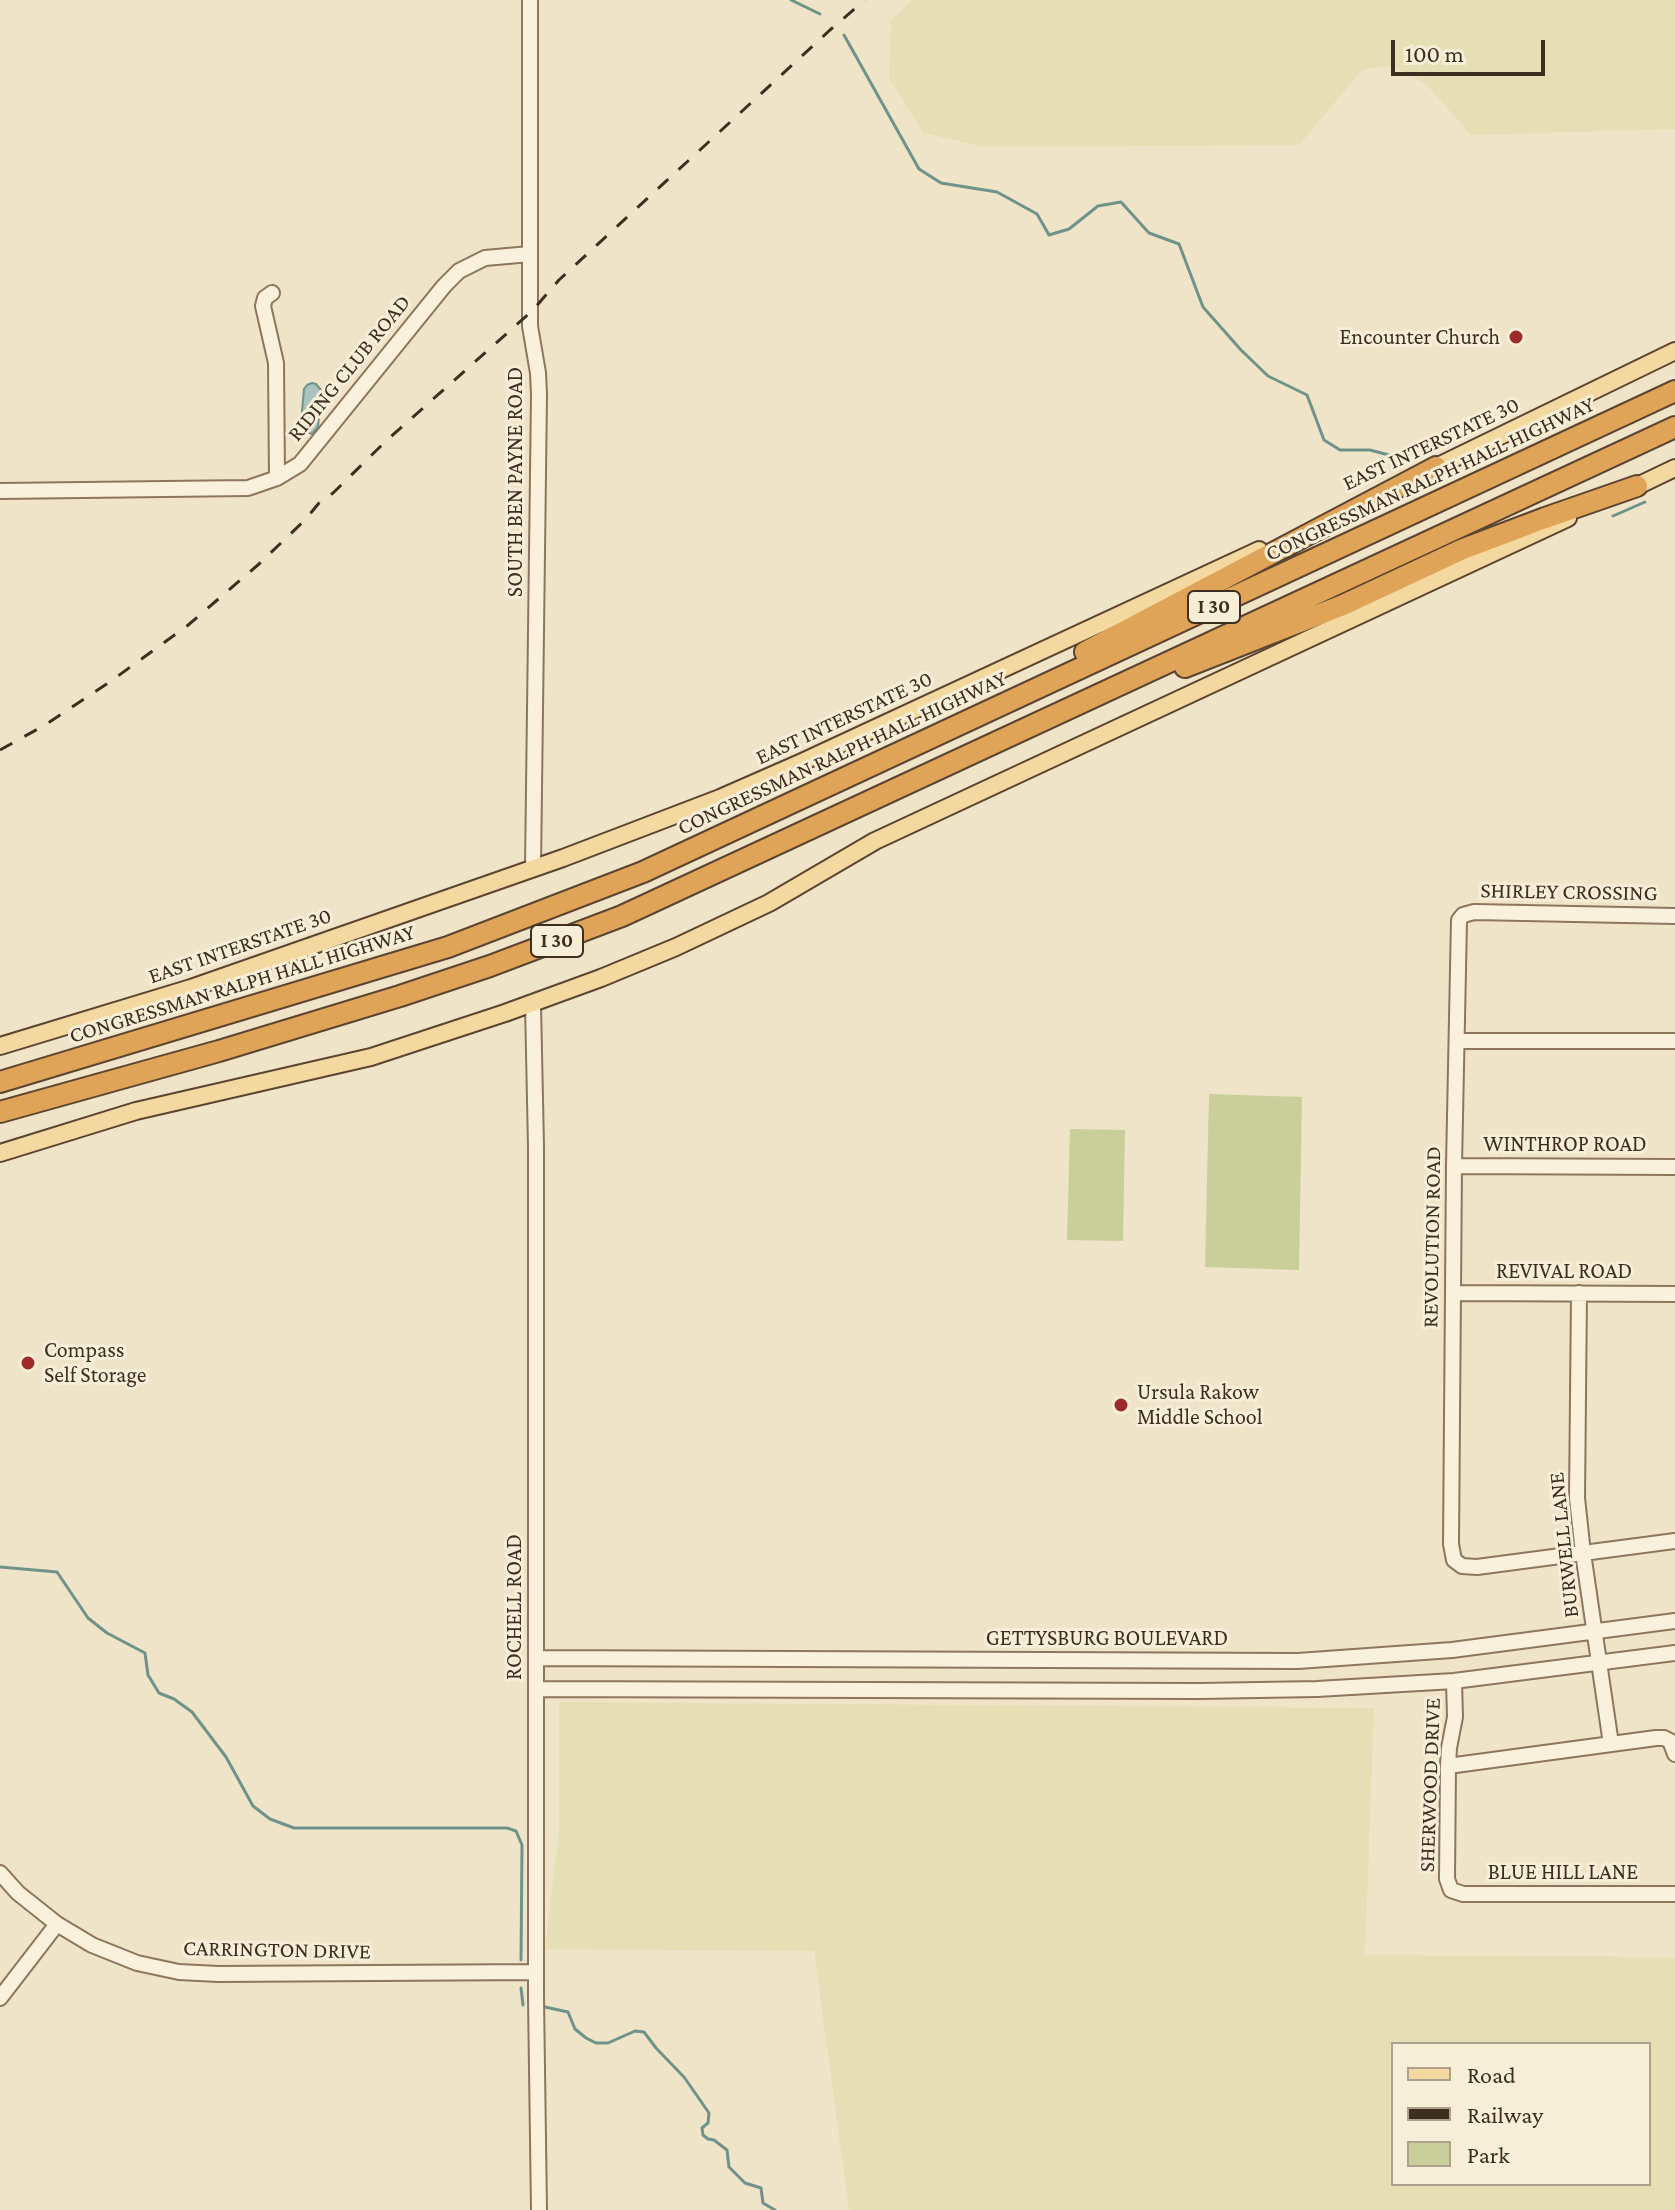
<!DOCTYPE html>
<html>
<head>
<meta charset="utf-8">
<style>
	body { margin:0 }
	#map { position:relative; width:1675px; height:2210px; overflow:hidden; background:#f0e4c8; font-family:"Crimson Pro",serif }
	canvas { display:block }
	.legend { position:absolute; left:1391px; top:2042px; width:260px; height:144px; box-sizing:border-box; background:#f7eed8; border:2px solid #ada18e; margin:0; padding:10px 14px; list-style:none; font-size:24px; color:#3d2e20 }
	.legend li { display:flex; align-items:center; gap:16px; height:40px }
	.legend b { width:40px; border:2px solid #ada18e }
	.scale { position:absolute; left:1391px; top:40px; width:154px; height:36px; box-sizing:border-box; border:4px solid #3d2e20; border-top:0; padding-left:10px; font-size:24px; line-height:28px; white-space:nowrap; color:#3d2e20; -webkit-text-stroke:6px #f7eed8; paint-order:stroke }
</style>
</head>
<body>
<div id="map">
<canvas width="1675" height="2210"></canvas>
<ul class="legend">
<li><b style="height:10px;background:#f3d9a0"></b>Road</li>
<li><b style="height:10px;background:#3d2e20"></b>Railway</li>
<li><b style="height:22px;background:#c9cf9b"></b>Park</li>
</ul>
<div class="scale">100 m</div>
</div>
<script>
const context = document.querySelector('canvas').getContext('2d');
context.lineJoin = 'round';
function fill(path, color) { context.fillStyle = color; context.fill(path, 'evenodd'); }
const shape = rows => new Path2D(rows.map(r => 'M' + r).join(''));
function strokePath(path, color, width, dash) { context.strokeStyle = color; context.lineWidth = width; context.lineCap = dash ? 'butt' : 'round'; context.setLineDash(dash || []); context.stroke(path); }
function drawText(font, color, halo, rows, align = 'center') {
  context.font = font + ' "Crimson Pro",serif'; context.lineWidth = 6; context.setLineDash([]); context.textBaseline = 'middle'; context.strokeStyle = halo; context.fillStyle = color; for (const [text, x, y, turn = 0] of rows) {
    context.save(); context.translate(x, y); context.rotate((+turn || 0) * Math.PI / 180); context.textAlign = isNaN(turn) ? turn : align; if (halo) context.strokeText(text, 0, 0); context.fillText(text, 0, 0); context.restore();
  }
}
fill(shape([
	[913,0,1675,0,1675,129,1471,135,1426,84,1394,66,1363,69,1299,145,985,147,923,133,889,78,891,20],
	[559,1702,1374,1708,1365,1955,1675,1957,1675,2210,849,2210,814,1951,545,1949,559,1831],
	[1393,2044,1649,2044,1649,2184,1393,2184]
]), '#e6deb5');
fill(shape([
	[1209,1094,1302,1097,1299,1270,1205,1267],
	[1070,1129,1125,1130,1123,1241,1067,1240]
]), '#c9cf9b');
const water = shape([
	[312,383,316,384,321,390,321,397,318,427,312,434,303,431,302,411,304,389,307,385,312,383]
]);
fill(water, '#a9c4bc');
strokePath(water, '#6f938a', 2);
strokePath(shape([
	[791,0,820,14],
	[844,35,919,169,941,183,997,192,1037,214,1049,235,1069,229,1098,206,1121,202,1149,233,1179,244,1203,307,1241,350,1268,376,1307,395,1324,440,1340,450,1370,450,1404,459],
	[1613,516,1645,502],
	[0,1567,57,1572,88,1618,107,1633,145,1653,148,1675,159,1693,174,1699,192,1712,226,1757,253,1806,270,1819,294,1828,507,1828,516,1831,522,1845,521,1960],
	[521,1988,523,2005],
	[545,2007,568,2012,575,2029,586,2038,596,2043,608,2043,635,2031,644,2032,656,2048,684,2077,709,2113,708,2123,702,2128,703,2135,708,2139,714,2140,727,2150,729,2167,745,2183,761,2188,763,2203,775,2210]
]), '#6f938a', 3);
const minor = shape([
	[530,0,530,326,538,373,539,394,533,868],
	[272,293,265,298,263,306,276,363,277,478],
	[0,491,248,488,277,478,300,464,444,286,459,271,485,258,530,254],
	[1675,916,1474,912,1463,915,1459,920,1454,1166,1451,1544,1454,1560,1462,1566,1477,1567,1675,1541],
	[533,1004,536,1147,536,1998,539,2210],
	[1457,1041,1675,1041],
	[1454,1166,1675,1167],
	[1453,1293,1675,1294],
	[1579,1293,1577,1498,1583,1553,1611,1744],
	[536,1658,1298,1661,1452,1650,1675,1621],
	[1454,1681,1455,1717,1449,1748,1448,1766,1447,1879,1451,1890,1463,1894,1675,1894],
	[536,1689,1200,1691,1317,1689,1454,1681,1675,1653],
	[1448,1766,1656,1738,1664,1738,1670,1741,1675,1754],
	[0,1873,18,1893,57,1924,92,1945,137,1963,179,1972,218,1974,536,1972],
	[0,1998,57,1924]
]);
const major = shape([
	[1428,471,1675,351],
	[1629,490,1675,468],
	[0,1046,191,988,563,858,720,798,800,763,1259,550],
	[0,1153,136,1111,371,1057,505,1013,601,978,676,947,769,903,875,841,1568,518]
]);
const highway = shape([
	[1085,652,1436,467],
	[1185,667,1343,605,1463,549,1545,518,1637,486],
	[0,1082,448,947,643,872,1675,391],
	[0,1112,219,1051,400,996,490,966,622,916,1675,427]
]);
strokePath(minor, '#8d765c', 18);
strokePath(major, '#5b4430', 20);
strokePath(highway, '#5b4430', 24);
strokePath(minor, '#faf1dc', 14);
strokePath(major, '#f3d9a0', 16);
strokePath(highway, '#e0a458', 20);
strokePath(shape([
	[0,750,45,725,111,681,187,626,259,564,305,520,319,503,333,493,386,441,532,311,559,280,830,30,865,0]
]), '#3d2e20', 3, [14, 14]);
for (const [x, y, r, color] of [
	[1516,337,8,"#9e2a2b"],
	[28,1363,8,"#9e2a2b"],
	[1121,1405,8,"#9e2a2b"]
]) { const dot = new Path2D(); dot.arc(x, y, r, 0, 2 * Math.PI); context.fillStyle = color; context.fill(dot); strokePath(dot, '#f7eed8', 3); }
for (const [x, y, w] of [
	[1214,607,52],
	[557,941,52]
]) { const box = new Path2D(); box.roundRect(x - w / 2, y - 16, w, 32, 6); context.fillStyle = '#f7eed8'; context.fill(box); strokePath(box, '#3d2e20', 2); }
drawText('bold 20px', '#3d2e20', null, [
	["I 30",1214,607],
	["I 30",557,941]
]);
drawText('22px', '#3d2e20', '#f7eed8', [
	["Encounter Church",1500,337,"right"],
	["Compass",44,1350],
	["Self Storage",44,1375],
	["Ursula Rakow",1137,1392],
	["Middle School",1137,1417]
], 'left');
drawText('22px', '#3d2e20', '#f7eed8', [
	["RIDING CLUB ROAD",349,368,-51],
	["EAST INTERSTATE 30",1431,444,-25],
	["CONGRESSMAN RALPH HALL HIGHWAY",1430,479,-25],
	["SOUTH BEN PAYNE ROAD",515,482,-90],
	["EAST INTERSTATE 30",844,718,-25],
	["CONGRESSMAN RALPH HALL HIGHWAY",842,753,-25],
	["SHIRLEY CROSSING",1569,892,1],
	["EAST INTERSTATE 30",240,946,-19],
	["CONGRESSMAN RALPH HALL HIGHWAY",242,984,-17],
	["WINTHROP ROAD",1565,1144],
	["REVOLUTION ROAD",1432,1237,-89],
	["REVIVAL ROAD",1564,1271],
	["BURWELL LANE",1564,1545,-96],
	["ROCHELL ROAD",514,1607,-90],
	["GETTYSBURG BOULEVARD",1107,1638],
	["SHERWOOD DRIVE",1430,1785,-88],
	["BLUE HILL LANE",1563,1872],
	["CARRINGTON DRIVE",277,1950,1]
]);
</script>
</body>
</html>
